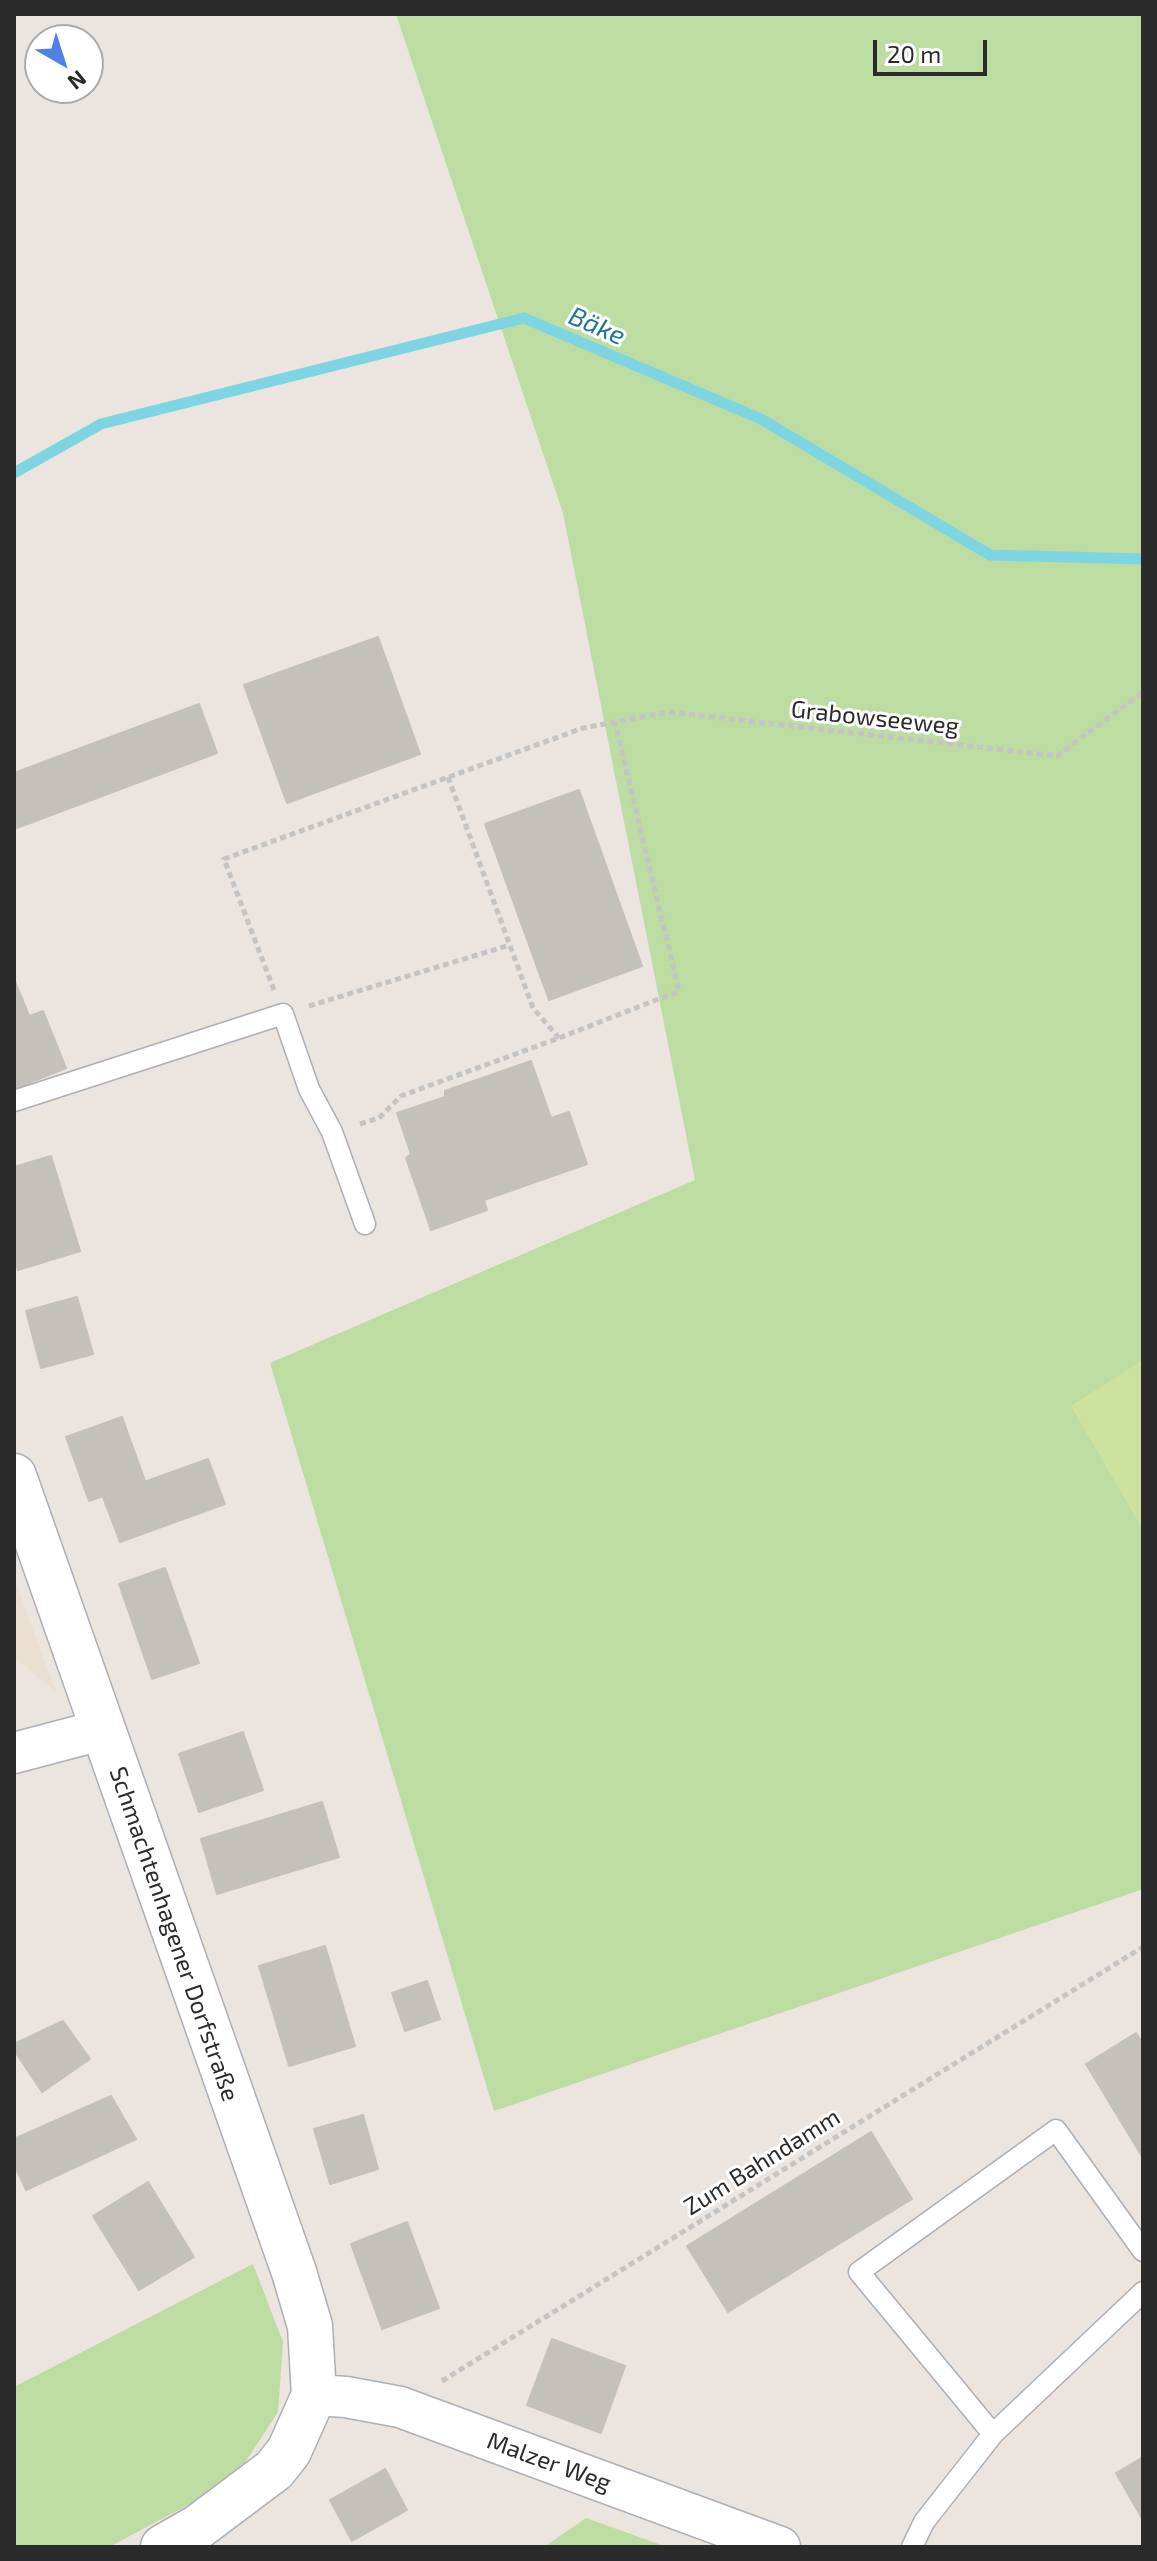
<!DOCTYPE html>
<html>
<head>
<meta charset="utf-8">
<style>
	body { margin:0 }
	#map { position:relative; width:1157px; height:2561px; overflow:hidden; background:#ebe4df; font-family:"Exo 2",sans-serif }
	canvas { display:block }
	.frame { position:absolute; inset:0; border:16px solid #2b2b2b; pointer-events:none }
	.north { position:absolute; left:24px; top:24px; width:80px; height:80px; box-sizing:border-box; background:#fff; border:2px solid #aaa; border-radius:50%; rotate:141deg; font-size:22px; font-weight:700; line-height:32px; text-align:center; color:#2b2b2b }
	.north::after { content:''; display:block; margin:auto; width:28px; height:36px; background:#5181e6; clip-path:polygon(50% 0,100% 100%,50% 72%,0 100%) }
	.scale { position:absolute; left:873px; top:40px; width:114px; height:36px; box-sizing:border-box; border:4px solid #2b2b2b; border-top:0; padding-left:10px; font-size:24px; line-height:28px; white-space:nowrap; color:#2b2b2b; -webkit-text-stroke:6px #fff; paint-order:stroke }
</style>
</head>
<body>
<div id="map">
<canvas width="1157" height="2561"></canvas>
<div class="frame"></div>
<div class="north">N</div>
<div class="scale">20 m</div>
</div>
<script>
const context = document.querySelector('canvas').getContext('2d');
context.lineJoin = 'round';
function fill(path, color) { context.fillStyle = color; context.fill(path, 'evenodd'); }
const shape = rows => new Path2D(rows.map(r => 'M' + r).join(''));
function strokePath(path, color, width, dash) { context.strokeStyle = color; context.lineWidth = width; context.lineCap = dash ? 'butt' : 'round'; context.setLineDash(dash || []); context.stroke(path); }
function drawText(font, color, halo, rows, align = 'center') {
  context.font = font + ' "Exo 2",sans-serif'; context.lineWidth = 6; context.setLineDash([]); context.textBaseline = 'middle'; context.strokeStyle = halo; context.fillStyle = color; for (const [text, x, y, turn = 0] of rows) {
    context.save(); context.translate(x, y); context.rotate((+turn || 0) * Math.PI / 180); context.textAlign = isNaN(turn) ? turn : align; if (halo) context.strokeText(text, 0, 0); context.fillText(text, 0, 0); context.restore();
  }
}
fill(shape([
	[14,1578,56,1692,14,1657]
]), '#ebdfd1');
fill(shape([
	[396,14,1143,14,1143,1889,494,2111,270,1363,695,1180,563,513],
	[253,2264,283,2342,278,2412,233,2481,109,2547,14,2547,14,2387],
	[586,2518,667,2547,544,2547]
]), '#bddca2');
fill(shape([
	[1143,1360,1143,1530,1071,1406]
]), '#cee29f');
strokePath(shape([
	[14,473,101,424,524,318,761,419,990,555,1143,559]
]), '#7ed5e2', 11);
const building = shape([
	[378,637,420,754,287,803,244,685,378,637],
	[199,704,217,753,14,829,14,773,199,704],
	[579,790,642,966,549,1000,485,824,579,790],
	[14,979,29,1016,14,1022,14,979],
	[43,1011,66,1068,14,1089,14,1022,43,1011],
	[531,1061,551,1118,569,1112,587,1164,484,1200,487,1210,431,1230,406,1158,411,1154,397,1113,445,1097,445,1091,531,1061],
	[51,1156,80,1251,18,1270,14,1257,14,1167,51,1156],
	[77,1297,93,1354,41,1368,26,1311,77,1297],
	[122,1417,145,1481,89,1501,66,1437,122,1417],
	[208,1459,225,1504,120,1542,103,1497,208,1459],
	[165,1568,199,1663,152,1679,119,1584,165,1568],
	[243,1732,263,1790,199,1812,179,1754,243,1732],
	[322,1802,339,1857,217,1894,201,1839,322,1802],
	[325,1946,355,2046,289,2066,259,1966,325,1946],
	[427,1981,440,2019,405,2031,392,1993,427,1981],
	[63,2021,90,2059,42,2092,14,2050,14,2044,63,2021],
	[1136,2033,1143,2044,1143,2158,1086,2064,1136,2033],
	[111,2096,136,2139,26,2190,14,2164,14,2139,111,2096],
	[363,2115,378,2169,330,2184,314,2129,363,2115],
	[871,2132,912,2199,728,2312,687,2246,871,2132],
	[148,2182,194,2257,139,2290,93,2216,148,2182],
	[407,2222,439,2308,382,2329,351,2244,407,2222],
	[552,2339,625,2366,601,2433,527,2405,552,2339],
	[1143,2457,1143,2520,1116,2473,1143,2457],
	[385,2469,407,2510,352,2541,330,2500,385,2469]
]);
fill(building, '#c4c0ba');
strokePath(building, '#c7c0b9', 2);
const lane = shape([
	[14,1101,283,1014,309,1089,332,1132,365,1224],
	[993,2434,859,2272,1056,2130,1143,2251],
	[912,2547,924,2522,993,2434,1143,2292]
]);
const street = shape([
	[14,1753,101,1730],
	[314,2395,346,2397,400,2407,780,2547]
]);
const secondary = shape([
	[14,1476,294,2272,310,2326,314,2395,289,2451,274,2470,198,2527,163,2547]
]);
strokePath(lane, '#acafb6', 23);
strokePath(street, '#acafb6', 43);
strokePath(secondary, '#acafb6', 47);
strokePath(shape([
	[448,777,533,1008,559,1038],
	[274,990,224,859,583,728,669,712,1057,756,1143,692],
	[309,1006,510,945],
	[360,1124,379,1118,401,1096,559,1038,679,991,615,722],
	[442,2381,1143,1947]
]), '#c4c4c4', 5, [6, 4]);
strokePath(lane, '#fff', 20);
strokePath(street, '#fff', 40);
strokePath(secondary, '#fff', 44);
drawText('24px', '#2b2b2b', '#fff', [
	["Grabowseeweg",875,718,6],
	["Schmachtenhagener Dorfstraße",174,1934,71],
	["Zum Bahndamm",762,2162,-32],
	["Malzer Weg",549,2462,20]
]);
drawText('italic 26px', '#1c778e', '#fff', [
	["Bäke",597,326,23]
]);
</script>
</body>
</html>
